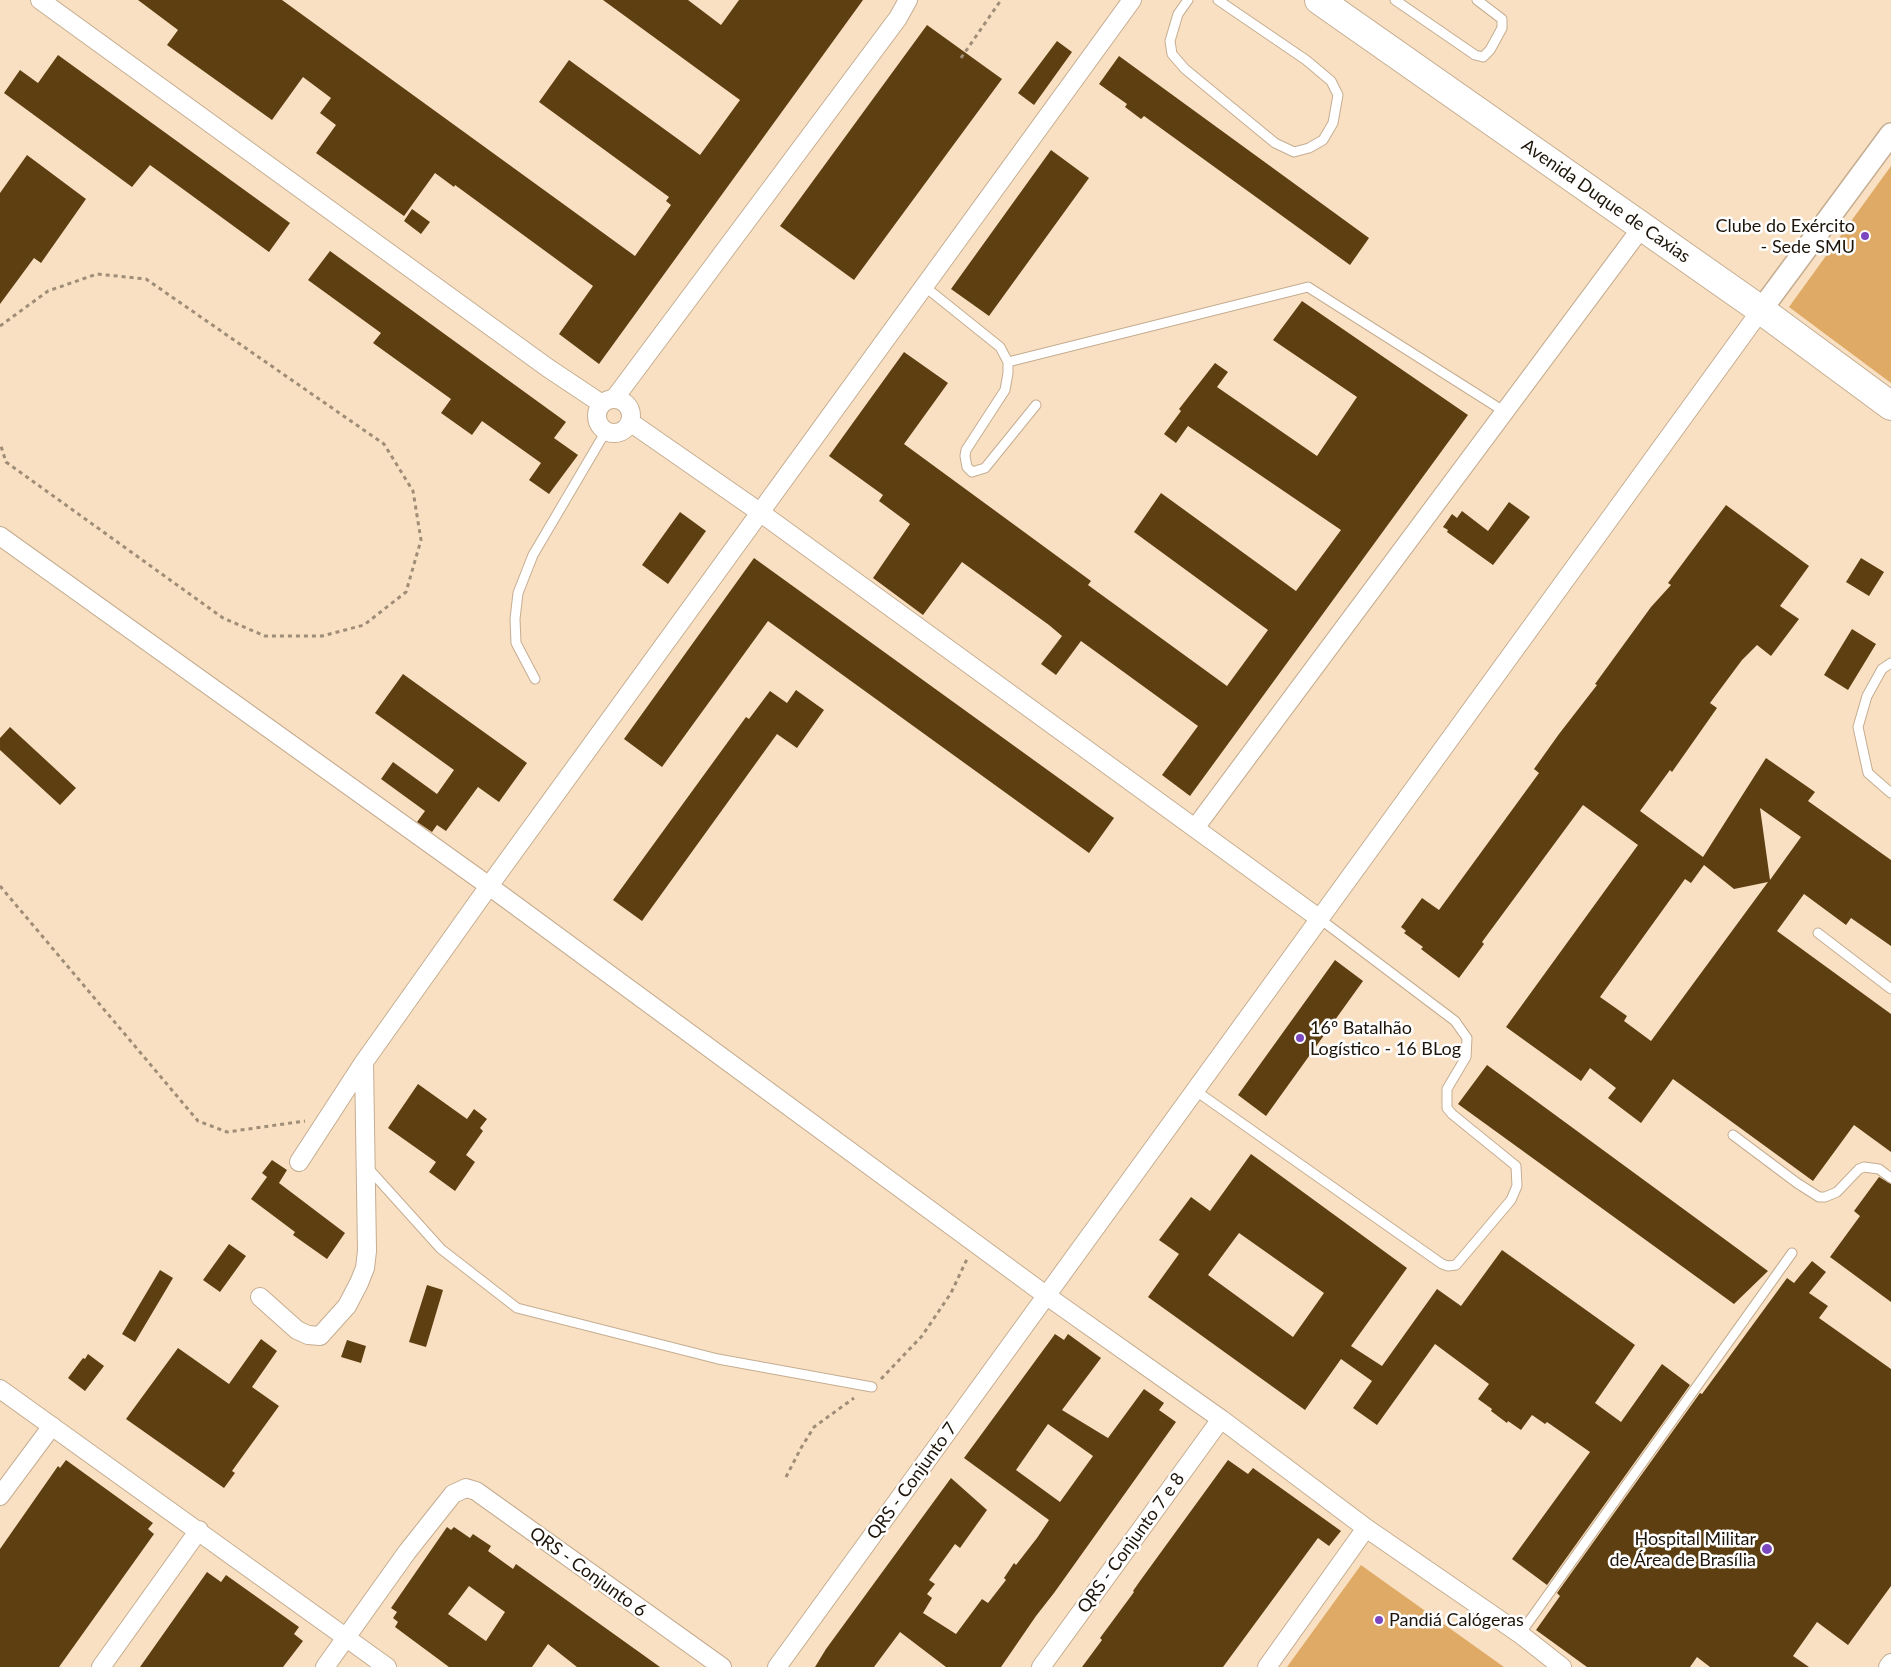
<!DOCTYPE html>
<html>
<head>
<meta charset="utf-8">
<style>
	body { margin:0 }
	canvas { display:block; background:#f9e0c2 }
</style>
</head>
<body>
<canvas width="1891" height="1667"></canvas>
<script>
const context = document.querySelector('canvas').getContext('2d');
context.lineJoin = 'round';
function fill(path, color) { context.fillStyle = color; context.fill(path, 'evenodd'); }
const shape = rows => new Path2D(rows.map(r => 'M' + r).join(''));
function strokePath(path, color, width, dash) { context.strokeStyle = color; context.lineWidth = width; context.lineCap = dash ? 'butt' : 'round'; context.setLineDash(dash || []); context.stroke(path); }
function drawText(font, color, halo, rows, align = 'center') {
  context.font = font + ' Lato,sans-serif'; context.lineWidth = 5; context.setLineDash([]); context.textBaseline = 'middle'; context.strokeStyle = halo; context.fillStyle = color; for (const [text, x, y, turn = 0] of rows) {
    context.save(); context.translate(x, y); context.rotate((+turn || 0) * Math.PI / 180); context.textAlign = isNaN(turn) ? turn : align; if (halo) context.strokeText(text, 0, 0); context.fillText(text, 0, 0); context.restore();
  }
}
fill(shape([
	[1891,166,1891,383,1789,307],
	[1361,1565,1372,1573,1504,1667,1287,1667]
]), '#deaa66');
fill(shape([
	[138,0,282,0,635,256,671,205,666,201,669,197,539,102,569,60,700,155,740,100,603,0,688,0,721,25,739,0,863,0,599,364,559,334,593,286,455,185,454,187,435,173,404,216,316,153,336,125,320,113,331,98,303,77,272,120,167,45,178,30],
	[927,25,1002,79,854,280,780,226],
	[1057,41,1072,52,1034,105,1018,93],
	[58,55,290,223,269,252,150,165,132,187,4,93,20,70,38,83],
	[1119,56,1369,238,1350,265,1144,116,1141,119,1125,107,1127,104,1099,84],
	[1051,150,1089,178,989,316,951,289],
	[27,155,86,199,41,263,34,258,0,304,0,193],
	[412,209,430,222,421,234,404,221],
	[330,251,566,422,554,438,578,455,549,494,529,480,541,463,482,421,472,435,441,413,451,399,373,343,381,333,308,280],
	[1302,301,1468,415,1190,796,1162,775,1198,726,1081,641,1056,675,1041,664,1062,636,1049,625,962,562,923,615,873,578,910,524,879,501,883,495,829,456,904,352,948,383,904,444,1091,581,1088,585,1227,686,1268,630,1134,532,1161,493,1296,591,1341,530,1188,426,1176,443,1164,434,1181,411,1179,409,1215,363,1228,372,1217,387,1317,456,1357,397,1273,340],
	[1509,502,1530,517,1493,565,1447,532,1448,530,1443,527,1452,514,1457,518,1462,511,1488,531],
	[1726,505,1809,566,1780,606,1799,619,1771,656,1757,645,1742,660,1710,703,1717,708,1672,772,1670,770,1640,811,1703,857,1766,758,1815,792,1808,801,1891,860,1891,946,1851,918,1846,925,1804,894,1777,931,1891,1014,1891,1152,1854,1125,1813,1181,1673,1079,1641,1123,1608,1098,1616,1088,1590,1068,1581,1081,1506,1027,1638,845,1583,805,1482,942,1484,944,1459,978,1421,949,1423,947,1404,933,1406,931,1401,927,1422,898,1439,910,1539,773,1534,769,1559,734,1597,685,1595,684,1651,607,1671,585,1668,583],
	[1760,808,1801,837,1770,880],
	[1704,865,1734,889,1768,882,1651,1041,1624,1021,1627,1016,1600,997,1685,879,1691,883],
	[680,512,706,531,668,584,642,565],
	[754,558,1114,818,1089,853,768,621,662,767,624,739],
	[1861,558,1884,572,1869,596,1846,582],
	[1852,629,1876,644,1848,690,1824,675],
	[403,674,527,763,499,802,478,787,446,831,437,825,432,832,417,822,425,811,381,779,393,762,437,794,454,770,375,713],
	[796,690,824,710,797,748,777,734,642,921,613,900,746,717,749,719,770,691,787,703],
	[10,727,76,788,60,805,0,750,0,738],
	[1335,960,1363,981,1266,1116,1238,1095],
	[1487,1065,1738,1249,1768,1271,1734,1304,1458,1104],
	[418,1084,467,1119,474,1109,487,1119,480,1128,483,1131,466,1155,475,1162,455,1191,429,1172,436,1162,388,1128],
	[1251,1154,1407,1268,1351,1346,1382,1366,1437,1289,1461,1306,1502,1250,1635,1345,1595,1403,1621,1422,1662,1364,1690,1385,1547,1585,1512,1559,1590,1452,1547,1422,1545,1424,1532,1415,1521,1430,1508,1421,1507,1423,1491,1411,1492,1409,1478,1399,1489,1384,1435,1344,1377,1425,1353,1408,1372,1381,1341,1359,1305,1410,1148,1297,1179,1254,1159,1240,1191,1197,1210,1211],
	[1239,1233,1324,1293,1293,1337,1208,1275],
	[272,1160,287,1170,279,1183,345,1233,327,1259,293,1235,295,1232,251,1199,267,1177,262,1173],
	[1879,1177,1891,1184,1891,1302,1830,1257,1860,1216,1854,1211],
	[229,1244,246,1256,220,1292,203,1280],
	[1812,1261,1826,1272,1809,1293,1828,1306,1819,1318,1891,1369,1891,1586,1848,1645,1817,1622,1793,1656,1809,1667,1710,1667,1697,1657,1690,1667,1587,1667,1536,1630,1560,1596,1557,1593,1700,1393,1702,1394,1787,1278,1794,1283],
	[160,1270,173,1278,135,1342,122,1334],
	[427,1285,443,1290,426,1347,409,1342],
	[1055,1334,1064,1340,1068,1334,1101,1358,1062,1410,1108,1438,1144,1389,1164,1403,1159,1410,1176,1422,1054,1593,1036,1616,1001,1667,946,1667,900,1632,874,1667,815,1667,826,1649,951,1478,987,1510,960,1548,955,1544,929,1580,935,1584,927,1594,932,1598,923,1613,956,1634,982,1599,988,1603,1006,1580,1004,1578,1014,1563,1016,1565,1037,1538,1049,1520,964,1458],
	[1048,1424,1093,1456,1060,1502,1016,1470],
	[261,1339,277,1351,252,1387,279,1406,232,1471,235,1473,224,1488,126,1419,178,1348,229,1384],
	[347,1340,366,1346,361,1363,341,1357],
	[88,1354,104,1366,85,1391,68,1378,83,1358,85,1359],
	[66,1460,153,1523,148,1529,154,1534,59,1667,0,1667,0,1549,58,1466,60,1468],
	[1228,1460,1248,1474,1253,1468,1341,1531,1329,1546,1318,1538,1223,1667,1082,1667,1102,1640,1100,1638,1134,1592,1133,1591,1140,1581],
	[447,1527,451,1530,454,1527,470,1538,473,1534,491,1546,488,1551,513,1569,516,1564,660,1667,577,1667,548,1644,532,1667,449,1667,395,1627,398,1622,393,1618,397,1612,391,1608],
	[469,1586,505,1612,486,1641,448,1614],
	[207,1572,221,1582,226,1575,299,1627,294,1634,303,1641,283,1667,140,1667]
]), '#5e3f11');
const service = shape([
	[1188,0,1178,14,1170,41,1172,54,1185,69,1275,143,1294,152,1309,148,1323,140,1333,123,1338,95,1331,81,1306,60,1218,0],
	[1395,0,1475,55,1483,57,1490,50,1502,28,1502,19,1477,0],
	[924,286,1000,347,1008,362,1008,373,1005,390,966,450,965,456,967,467,972,472,985,468,1036,405],
	[1008,362,1308,287,1505,412],
	[1891,663,1882,669,1867,696,1858,727,1868,773,1891,793],
	[535,679,516,643,515,619,518,593,533,555,606,431],
	[1818,933,1891,989],
	[1196,1091,1442,1264,1448,1266,1456,1265,1511,1200,1517,1186,1516,1166,1452,1114,1447,1108,1447,1089,1466,1057,1467,1038,1455,1021,1320,919],
	[1733,1135,1797,1183,1819,1197,1825,1197,1837,1192,1859,1169,1864,1167,1879,1169,1891,1178],
	[368,1168,441,1249,517,1308,718,1359,872,1387],
	[1520,1634,1792,1253]
]);
const minor = shape([
	[40,0,548,368,602,404],
	[614,399,898,18,908,0],
	'597 416a17 17 0 1 1 34 0a17 17 0 1 1-34 0Z',
	[630,422,761,513,1320,919],
	[0,536,489,886,1047,1296,1221,1419,1366,1528,1520,1634,1562,1667],
	[1195,828,1642,227],
	[299,1162,364,1062,489,886,1132,0],
	[260,1297,297,1330,308,1335,320,1336,347,1306,359,1283,365,1268,367,1251,364,1062],
	[0,1389,387,1667],
	[0,1496,52,1426],
	[101,1667,199,1530],
	[325,1667,407,1552,453,1494,466,1488,476,1491,722,1667],
	[777,1667,1761,310],
	[1041,1667,1221,1419],
	[1267,1667,1366,1528],
	[1888,1667,1891,1663]
]);
const tertiary = shape([
	[1761,310,1891,134]
]);
const primary = shape([
	[1319,0,1761,310,1891,406]
]);
strokePath(service, '#c5ad91', 11);
strokePath(minor, '#c5ad91', 20);
strokePath(tertiary, '#c5ad91', 24);
strokePath(primary, '#c5ad91', 30);
strokePath(shape([
	[961,58,1001,0],
	[0,326,48,291,97,274,146,279,384,444,413,491,421,540,406,592,364,625,322,636,265,636,223,618,6,462,0,443],
	[0,886,198,1121,227,1132,305,1121],
	[881,1379,922,1336,951,1293,967,1259],
	[786,1477,801,1448,814,1427,854,1398]
]), '#a08d77', 3, [4, 4]);
strokePath(service, '#fff', 9);
strokePath(minor, '#fff', 18);
strokePath(tertiary, '#fff', 21);
strokePath(primary, '#fff', 28);
for (const [x, y, r, color] of [
	[1865,236,5,"#7c48bf"],
	[1300,1038,5,"#7c48bf"],
	[1767,1549,6,"#7c48bf"],
	[1379,1620,5,"#7c48bf"]
]) { const dot = new Path2D(); dot.arc(x, y, r, 0, 2 * Math.PI); context.fillStyle = color; context.fill(dot); strokePath(dot, '#fff', 2); }
drawText('18px', '#1e150a', '#fff', [
	["Avenida Duque de Caxias",1606,201,35],
	["QRS - Conjunto 7",912,1481,-54],
	["QRS - Conjunto 7 e 8",1131,1543,-54],
	["QRS - Conjunto 6",588,1572,36]
]);
drawText('18px', '#1e150a', '#fff', [
	["Clube do Exército",1855,226],
	["- Sede SMU",1855,247],
	["16º Batalhão",1310,1028,"left"],
	["Logístico - 16 BLog",1310,1049,"left"],
	["Hospital Militar",1756,1539],
	["de Área de Brasília",1756,1560],
	["Pandiá Calógeras",1389,1620,"left"]
], 'right');
</script>
</body>
</html>
